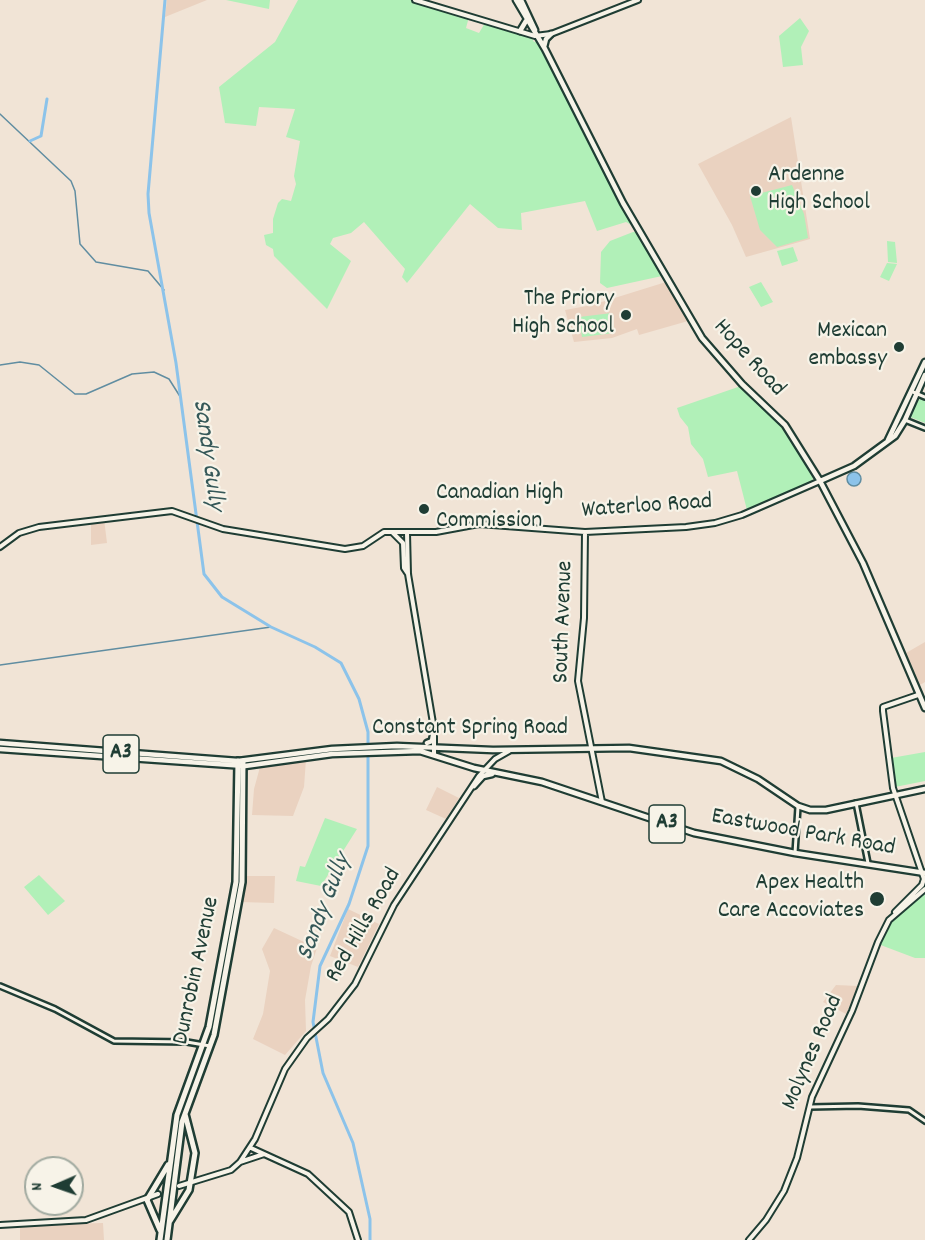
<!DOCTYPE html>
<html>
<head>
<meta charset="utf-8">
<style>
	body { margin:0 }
	#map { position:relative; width:925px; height:1240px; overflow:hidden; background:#f1e4d6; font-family:Dekko,sans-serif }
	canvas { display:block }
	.north { position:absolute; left:24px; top:1156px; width:60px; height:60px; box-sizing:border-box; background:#f7f3e8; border:2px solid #a1aaa0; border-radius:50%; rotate:268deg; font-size:16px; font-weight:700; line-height:24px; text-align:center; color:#1f3d34 }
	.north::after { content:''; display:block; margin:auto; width:21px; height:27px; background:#1f3d34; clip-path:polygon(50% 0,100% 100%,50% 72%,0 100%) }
</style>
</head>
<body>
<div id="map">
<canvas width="925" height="1240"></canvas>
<div class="north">N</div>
</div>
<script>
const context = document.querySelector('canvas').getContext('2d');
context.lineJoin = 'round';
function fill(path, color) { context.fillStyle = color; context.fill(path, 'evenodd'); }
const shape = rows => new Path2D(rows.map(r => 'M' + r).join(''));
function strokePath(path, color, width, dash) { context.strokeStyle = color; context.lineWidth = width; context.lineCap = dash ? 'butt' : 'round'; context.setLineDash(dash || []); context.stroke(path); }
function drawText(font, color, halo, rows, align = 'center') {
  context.font = font + ' Dekko,sans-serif'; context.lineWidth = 4.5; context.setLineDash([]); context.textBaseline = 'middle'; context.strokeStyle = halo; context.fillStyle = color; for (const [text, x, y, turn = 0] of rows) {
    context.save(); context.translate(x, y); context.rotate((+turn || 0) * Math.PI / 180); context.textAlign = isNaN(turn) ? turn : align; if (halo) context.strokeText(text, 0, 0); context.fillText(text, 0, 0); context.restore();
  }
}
fill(shape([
	[167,0,207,0,165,17],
	[791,117,810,239,746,257,732,225,698,164],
	[666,282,688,321,639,335,637,329,612,338,574,342,565,310,592,305],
	[104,519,107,543,91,545,91,521],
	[925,642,925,682,920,685,906,653],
	[306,759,304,787,293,816,252,815,254,789,260,767],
	[437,787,459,798,446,819,426,810],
	[245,876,275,876,274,903,240,902],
	[348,909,379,924,358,967,330,956],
	[274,928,317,948,311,966,305,1000,306,1031,285,1055,253,1039,263,1014,270,971,262,949],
	[836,985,858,986,846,1014,823,1002],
	[103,1223,104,1240,20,1240,20,1225]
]), '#ead2c0');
fill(shape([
	[226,0,270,0,269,9],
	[298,0,410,0,469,17,466,28,479,33,485,23,531,36,534,42,537,41,633,226,626,222,597,231,585,201,521,213,522,230,498,228,470,204,407,283,402,277,405,269,364,222,351,233,333,238,330,244,351,261,327,309,274,256,273,249,266,245,264,235,273,233,273,219,278,203,282,199,291,201,296,184,294,176,300,141,286,137,295,109,259,107,256,126,225,123,219,87,275,42],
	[800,18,809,31,801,47,803,65,783,67,779,36],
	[792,185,804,214,808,238,777,247,760,230,750,196],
	[633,232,636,232,662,276,607,288,600,283,601,252,610,241],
	[887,241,895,242,897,263,888,262],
	[793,247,798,261,782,266,777,251],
	[887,263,897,264,889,281,880,277],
	[761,282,773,302,761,307,749,287],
	[612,313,614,333,582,337,579,317],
	[741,386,787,431,813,478,812,481,747,510,737,471,708,477,703,459,691,444,688,427,680,417,677,408],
	[921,399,925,401,925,423,910,417,918,400],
	[925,752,925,781,895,787,891,758],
	[325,818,357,829,321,886,296,881,300,866,305,867],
	[39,875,65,901,48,915,24,887],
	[925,892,925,958,915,958,878,944,896,915]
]), '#b1f0b8');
const water = shape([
	'847 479a7 7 0 1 1 14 0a7 7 0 1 1-14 0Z'
]);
fill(water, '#8cc3ea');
strokePath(water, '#608da1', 1.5);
strokePath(shape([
	[0,114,71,181,75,191,80,244,96,262,148,271,164,290],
	[0,365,20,362,39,365,75,394,86,394,132,374,154,372,169,379,181,398],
	[0,665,271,627]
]), '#608da1', 1.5);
strokePath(shape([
	[165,0,148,194,149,213,176,363,204,574,222,597,271,627,315,647,341,663,359,699,368,732,368,747],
	[30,141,41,136,47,99],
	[368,754,368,846,349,904,320,966,313,1022,323,1073,353,1143,370,1219,370,1240]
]), '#8cc3ea', 3);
strokePath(shape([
	[158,1194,179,1186]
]), '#c7c3b6', 4, [4, 2]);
const tertiary = shape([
	[913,392,925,397],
	[905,420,925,428],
	[856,803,868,863],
	[795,853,798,807],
	[0,986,55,1009,114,1041,187,1042,210,1046],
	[810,1107,858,1106,909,1110,925,1121]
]);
const secondary = shape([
	[415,0,535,36,551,34,638,0],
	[585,532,584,618,578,681,602,802],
	[393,533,403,543,404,568,408,574],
	[407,533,408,574,434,729,434,755],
	[0,547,19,533,39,527,172,511,223,529,345,549,363,546,384,532,436,532,479,524,585,532,686,527,715,523,742,515,820,481],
	[895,912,922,885,924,879,893,788,883,711,883,707,918,695],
	[251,1148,308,1174,349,1212,358,1240],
	[240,1162,264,1154],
	[179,1186,231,1170,240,1162,255,1139,285,1069,307,1038,328,1019,355,984,394,905,479,776,495,759,509,751],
	[0,1225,86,1220,158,1194],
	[749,1240,766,1220,784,1191,797,1158,812,1097,852,1011,878,942,889,920,925,889]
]);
const primary = shape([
	[516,0,545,49,623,203,702,338,742,384,785,425,820,481,863,563,925,708],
	[521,0,535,30],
	[520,31,526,21],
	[544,47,546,39,551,34],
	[888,440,925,362],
	[820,481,854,466,895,436,905,420,925,375],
	[0,743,238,761,332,749,397,746,493,750,629,748,721,761,758,779,798,806,810,810,826,810,925,789],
	[427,743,432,741,434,729],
	[0,749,245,766,332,754,420,751,474,768,542,782,694,833,795,853,925,873],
	[474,786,483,776,492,774]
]);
const trunk = shape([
	[170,1221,189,1190,195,1153,185,1114],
	[160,1230,147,1200,168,1165],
	[160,1240,177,1115,209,1027,236,882,238,761],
	[167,1240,182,1122,214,1035,242,882,243,761]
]);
strokePath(tertiary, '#1f3d34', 8);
strokePath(secondary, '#1f3d34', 8);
strokePath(primary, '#1f3d34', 9);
strokePath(trunk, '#1f3d34', 10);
strokePath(tertiary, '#f7f3e8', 3);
strokePath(secondary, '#f7f3e8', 4);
strokePath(primary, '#f7f3e8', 4.5);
strokePath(trunk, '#f7f3e8', 5);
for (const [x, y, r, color] of [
	[756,191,6,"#1f3d34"],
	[626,315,6,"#1f3d34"],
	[899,347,6,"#1f3d34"],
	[424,509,6,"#1f3d34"],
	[877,899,8,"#1f3d34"]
]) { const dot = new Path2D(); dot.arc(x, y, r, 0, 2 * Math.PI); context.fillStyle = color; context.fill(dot); strokePath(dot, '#f7f3e8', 2); }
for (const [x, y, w] of [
	[121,754,36],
	[667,824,36]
]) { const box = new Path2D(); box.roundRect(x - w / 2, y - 19, w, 38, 4.5); context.fillStyle = '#f7f3e8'; context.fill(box); strokePath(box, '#1f3d34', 1.5); }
drawText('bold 22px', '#1f3d34', null, [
	["A3",121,754],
	["A3",667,824]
]);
drawText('24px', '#1f3d34', '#f7f3e8', [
	["Ardenne",768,177,"left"],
	["High School",768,205,"left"],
	["The Priory",614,301],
	["High School",614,329],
	["Mexican",887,333],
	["embassy",887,361],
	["Canadian High",436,495,"left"],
	["Commission",436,523,"left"],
	["Apex Health",864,885],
	["Care Accoviates",864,913]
], 'right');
drawText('24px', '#1f3d34', '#f7f3e8', [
	["Hope Road",748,359,48],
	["Waterloo Road",647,508,-4],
	["South Avenue",565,622,-88],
	["Constant Spring Road",470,730],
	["Eastwood Park Road",803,834,10],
	["Red Hills Road",365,926,-60],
	["Dunrobin Avenue",198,971,-78],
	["Molynes Road",814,1053,-67]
]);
drawText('italic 26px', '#355858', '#f7f3e8', [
	["Sandy Gully",206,455,82],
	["Sandy Gully",326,908,-69]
]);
</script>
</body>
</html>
